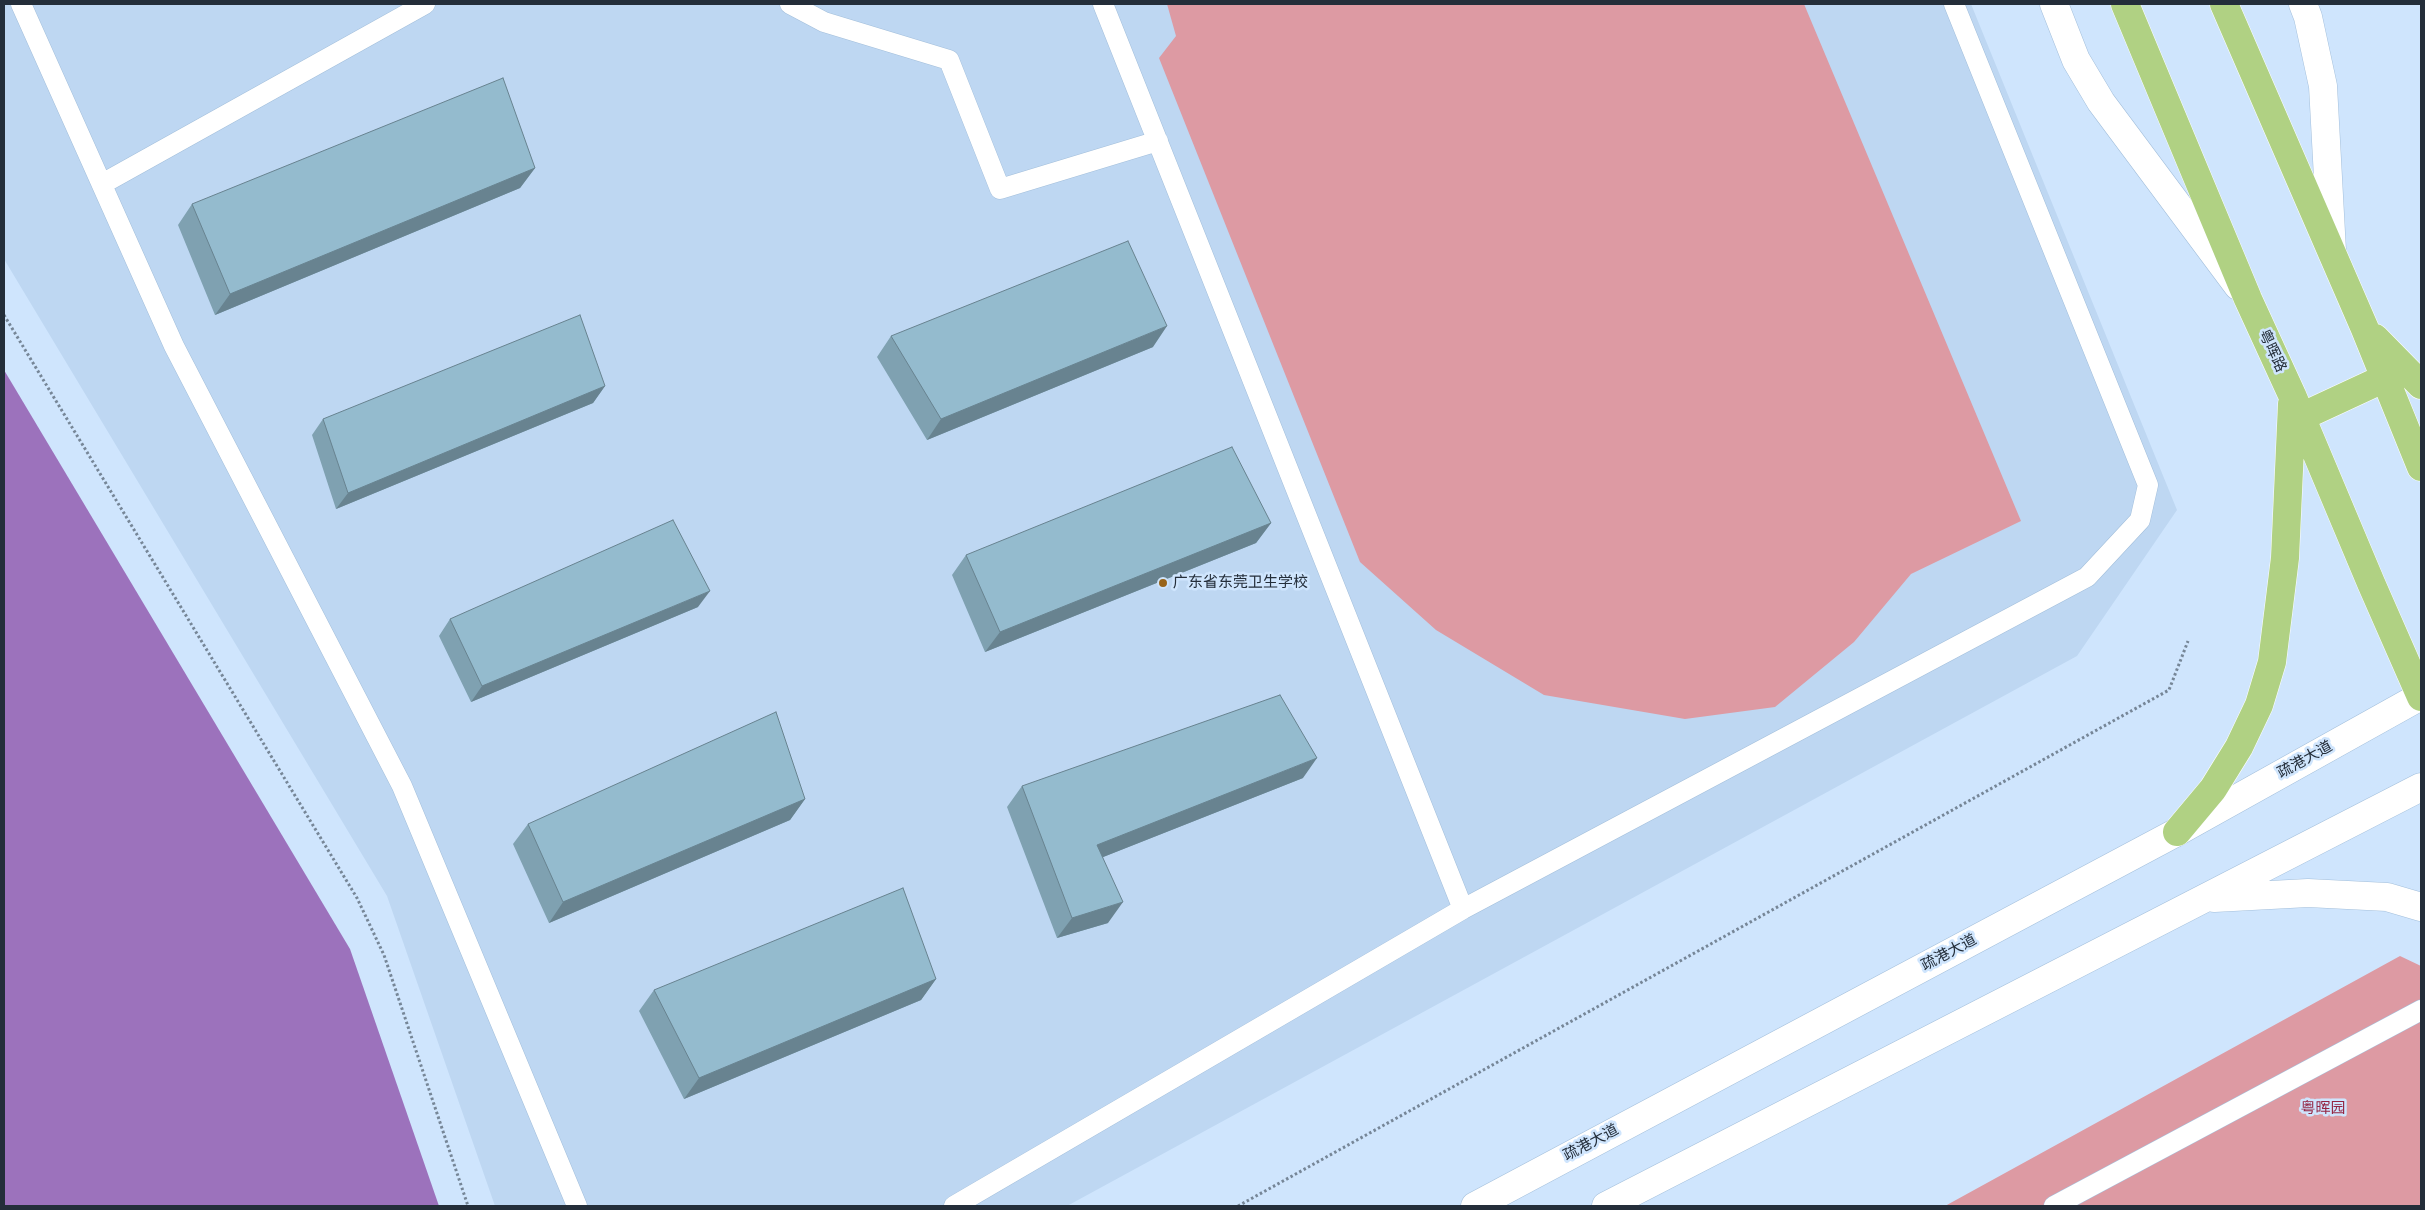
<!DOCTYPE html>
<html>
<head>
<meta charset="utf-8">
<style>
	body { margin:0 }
	#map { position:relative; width:2425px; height:1210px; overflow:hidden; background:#cfe5fd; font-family:Arial,sans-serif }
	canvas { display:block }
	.frame { position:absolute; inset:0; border:5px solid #242e3a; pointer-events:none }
</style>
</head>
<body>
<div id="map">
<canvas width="2425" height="1210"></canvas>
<div class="frame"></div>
</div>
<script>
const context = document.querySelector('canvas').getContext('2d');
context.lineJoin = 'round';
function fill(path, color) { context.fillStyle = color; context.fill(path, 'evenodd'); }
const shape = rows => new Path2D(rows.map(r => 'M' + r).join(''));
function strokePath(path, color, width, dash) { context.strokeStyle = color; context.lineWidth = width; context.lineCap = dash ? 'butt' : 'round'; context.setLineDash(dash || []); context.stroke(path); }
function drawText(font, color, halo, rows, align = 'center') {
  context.font = font + ' Arial,"Noto Sans SC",sans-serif'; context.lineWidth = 5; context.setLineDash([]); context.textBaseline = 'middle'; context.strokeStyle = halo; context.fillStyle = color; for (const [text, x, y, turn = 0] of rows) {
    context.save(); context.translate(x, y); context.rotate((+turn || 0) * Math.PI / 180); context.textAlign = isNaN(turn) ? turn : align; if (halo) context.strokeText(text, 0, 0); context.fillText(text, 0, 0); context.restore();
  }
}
fill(shape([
	[4,4,1971,4,2177,510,2077,656,1067,1206,495,1206,387,896,4,259]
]), '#bed7f2');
fill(shape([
	[1167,4,1804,4,2021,521,1911,574,1854,642,1775,707,1685,719,1544,695,1436,630,1360,562,1159,58,1176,36],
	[2400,956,2421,966,2421,1206,1945,1206]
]), '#dd9aa3');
fill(shape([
	[4,370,350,949,439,1206,4,1206]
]), '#9c72bc');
const lane = shape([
	[21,4,174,346,402,786,577,1206],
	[790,4,824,22,949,60,1000,189,1158,141],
	[1103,4,1463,909],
	[102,184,425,4],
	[954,1206,1463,909,2087,577,2140,520,2148,485,1954,4],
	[2054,1206,2421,1010]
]);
const secondary = shape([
	[2054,4,2076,60,2101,102,2238,286],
	[2303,4,2308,17,2323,86,2332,251],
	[2214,898,2308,893,2387,897,2421,907],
	[1475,1206,2177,832,2421,696],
	[1606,1206,2421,787]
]);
const primary = shape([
	[2125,4,2248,299,2292,395,2371,583,2421,697],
	[2224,4,2365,329,2421,467],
	[2375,338,2421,385],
	[2301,417,2385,378],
	[2177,832,2213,789,2239,747,2259,705,2272,662,2285,558,2292,404]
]);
strokePath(lane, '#a3bfdb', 21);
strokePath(secondary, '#a3bfdb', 29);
strokePath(primary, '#fff', 29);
strokePath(shape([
	[4,315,357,898,384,955,468,1206],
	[1238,1206,2169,690,2188,641]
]), '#768697', 3, [2.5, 2.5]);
strokePath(lane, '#fff', 20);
strokePath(secondary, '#fff', 28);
strokePath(primary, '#b0d183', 28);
fill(shape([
	[535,168,520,188,215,315,178,225,192,204],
	[891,336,1153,347,927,440,877,357],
	[605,386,593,403,336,509,312,435,323,419],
	[1271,523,1256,543,985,652,952,575,966,555],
	[698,607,471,702,439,636,450,619],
	[1303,778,1103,857,1108,923,1057,938,1007,807,1022,786],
	[805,799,790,820,549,923,513,844,528,824],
	[936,979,921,1000,684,1099,639,1011,654,990]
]), '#7fa1b1');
fill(shape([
	[535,168,520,188,215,315,230,294],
	[1167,326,1153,347,927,440,941,419],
	[605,386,593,403,336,509,348,493],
	[1271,523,1256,543,985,652,1000,632],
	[710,591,698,607,471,702,482,686],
	[1317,758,1303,778,1083,865,1097,845],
	[805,799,790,820,549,923,563,902],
	[1123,902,1108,923,1057,938,1072,918],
	[936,979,921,1000,684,1099,699,1078]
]), '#688390');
const building = shape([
	[503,78,535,168,230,294,192,204,503,78],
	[1128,241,1167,326,941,419,891,336,1128,241],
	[580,315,605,386,348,493,323,419,580,315],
	[1232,447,1271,523,1000,632,966,555,1232,447],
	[673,520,710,591,482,686,450,619,673,520],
	[1280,695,1317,758,1097,845,1123,902,1072,918,1022,786,1280,695],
	[776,712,805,799,563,902,528,824,776,712],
	[903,888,936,979,699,1078,654,990,903,888]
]);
fill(building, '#94bbce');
strokePath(building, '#688390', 1);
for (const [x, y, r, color] of [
	[1163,583,5,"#98641a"]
]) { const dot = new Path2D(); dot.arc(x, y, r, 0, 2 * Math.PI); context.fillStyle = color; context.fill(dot); strokePath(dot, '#cfe5fd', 2); }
drawText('15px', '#242e3a', '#cfe5fd', [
	["粤晖路",2272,351,65],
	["疏港大道",2305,760,-29],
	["疏港大道",1949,953,-28],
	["疏港大道",1591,1143,-28]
]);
drawText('15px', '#242e3a', '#cfe5fd', [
	["广东省东莞卫生学校",1173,583]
], 'left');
drawText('15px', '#942442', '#cfe5fd', [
	["粤晖园",2323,1109]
]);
</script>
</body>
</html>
